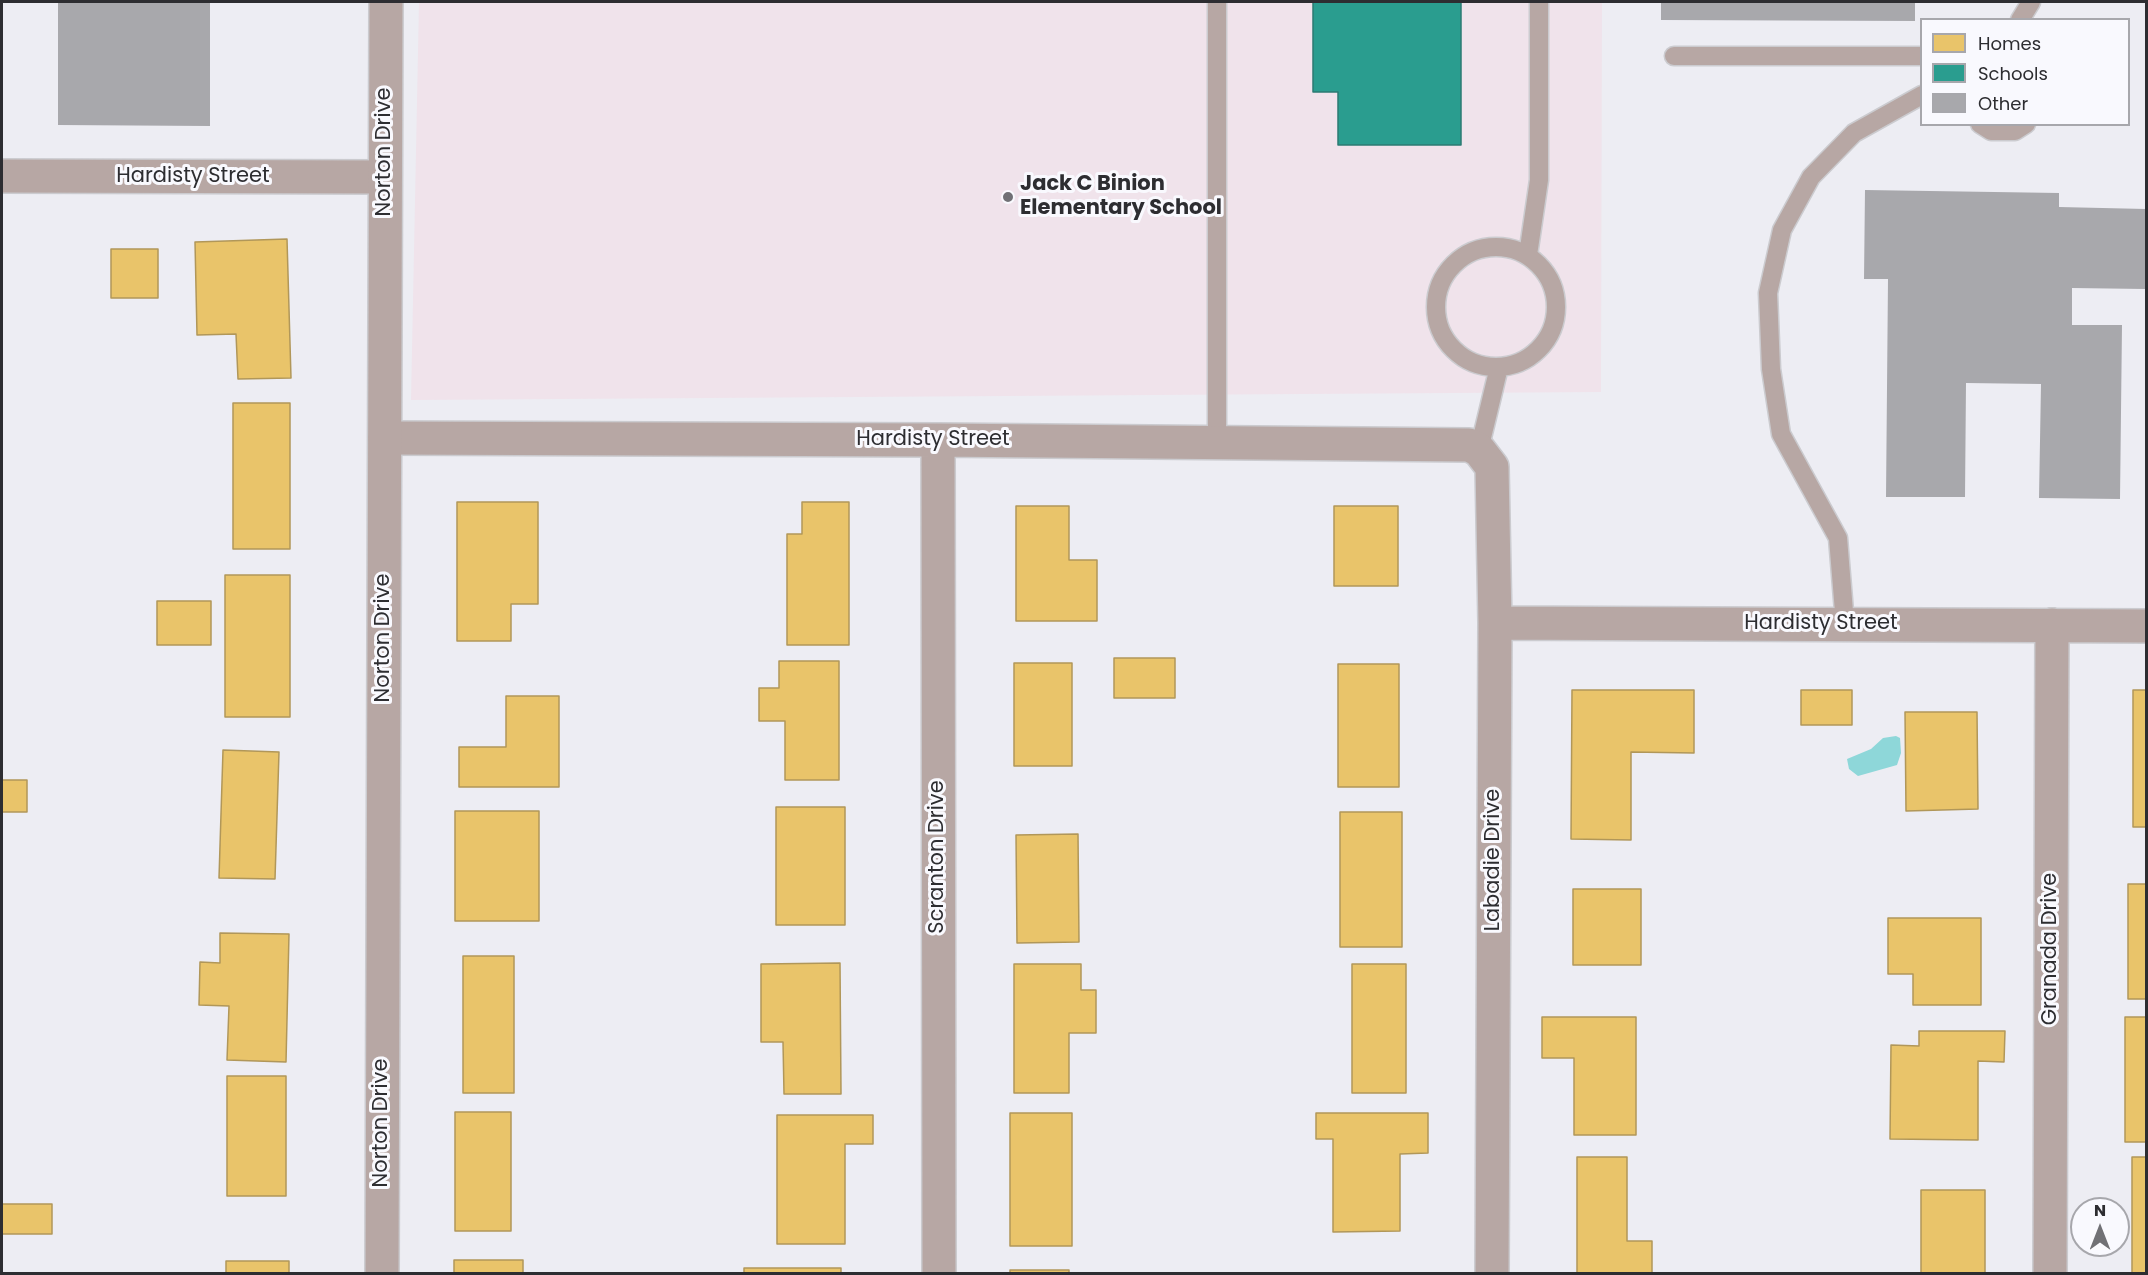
<!DOCTYPE html>
<html>
<head>
<meta charset="utf-8">
<style>
	body { margin:0 }
	#map { position:relative; width:2148px; height:1275px; overflow:hidden; background:#ededf3; font-family:Poppins,sans-serif }
	canvas { display:block }
	.frame { position:absolute; inset:0; border:3px solid #2d2d31; pointer-events:none }
	.legend { position:absolute; left:1920px; top:18px; width:210px; height:108px; box-sizing:border-box; background:#f9f9fe; border:2px solid #a7a7ac; margin:0; padding:8px 10px; list-style:none; font-size:18px; color:#2d2d31 }
	.legend li { display:flex; align-items:center; gap:12px; height:30px }
	.legend b { width:30px; border:2px solid #a7a7ac }
	.north { position:absolute; left:2070px; top:1197px; width:60px; height:60px; box-sizing:border-box; background:#f9f9fe; border:2px solid #a7a7ac; border-radius:50%; rotate:0deg; font-size:16px; font-weight:700; line-height:24px; text-align:center; color:#2d2d31 }
	.north::after { content:''; display:block; margin:auto; width:21px; height:27px; background:#707075; clip-path:polygon(50% 0,100% 100%,50% 72%,0 100%) }
</style>
</head>
<body>
<div id="map">
<canvas width="2148" height="1275"></canvas>
<div class="frame"></div>
<ul class="legend">
<li><b style="height:16px;background:#e9c46a"></b>Homes</li>
<li><b style="height:16px;background:#2a9d8f"></b>Schools</li>
<li><b style="height:16px;background:#a8a8ac"></b>Other</li>
</ul>
<div class="north">N</div>
</div>
<script>
const context = document.querySelector('canvas').getContext('2d');
context.lineJoin = 'round';
function fill(path, color) { context.fillStyle = color; context.fill(path, 'evenodd'); }
const shape = rows => new Path2D(rows.map(r => 'M' + r).join(''));
function strokePath(path, color, width, dash) { context.strokeStyle = color; context.lineWidth = width; context.lineCap = dash ? 'butt' : 'round'; context.setLineDash(dash || []); context.stroke(path); }
function drawText(font, color, halo, rows, align = 'center') {
  context.font = font + ' Poppins,sans-serif'; context.lineWidth = 6; context.setLineDash([]); context.textBaseline = 'middle'; context.strokeStyle = halo; context.fillStyle = color; for (const [text, x, y, turn = 0] of rows) {
    context.save(); context.translate(x, y); context.rotate((+turn || 0) * Math.PI / 180); context.textAlign = isNaN(turn) ? turn : align; if (halo) context.strokeText(text, 0, 0); context.fillText(text, 0, 0); context.restore();
  }
}
fill(shape([
	[419,2,1602,2,1601,392,411,400]
]), '#f0e3eb');
fill(shape([
	[1896,736,1900,738,1901,753,1897,765,1858,776,1849,769,1847,759,1871,749,1883,738]
]), '#8ed7d9');
const homes = shape([
	[287,239,291,378,238,379,236,334,197,335,195,242,287,239],
	[111,249,158,249,158,298,111,298,111,249],
	[233,403,290,403,290,549,233,549,233,403],
	[457,502,538,502,538,604,511,604,511,641,457,641,457,502],
	[802,502,849,502,849,645,787,645,787,534,802,534,802,502],
	[1016,506,1069,506,1069,560,1097,560,1097,621,1016,621,1016,506],
	[1334,506,1398,506,1398,586,1334,586,1334,506],
	[225,575,290,575,290,717,225,717,225,575],
	[157,601,211,601,211,645,157,645,157,601],
	[1114,658,1175,658,1175,698,1114,698,1114,658],
	[779,661,839,661,839,780,785,780,785,721,759,721,759,688,779,688,779,661],
	[1014,663,1072,663,1072,766,1014,766,1014,663],
	[1338,664,1399,664,1399,787,1338,787,1338,664],
	[1572,690,1694,690,1694,753,1631,752,1631,840,1571,839,1572,690],
	[1801,690,1852,690,1852,725,1801,725,1801,690],
	[2133,690,2146,690,2146,827,2133,827,2133,690],
	[506,696,559,696,559,787,459,787,459,747,506,747,506,696],
	[1905,712,1977,712,1978,809,1906,811,1905,712],
	[223,750,279,752,275,879,219,878,223,750],
	[2,780,27,780,27,812,2,812,2,780],
	[776,807,845,807,845,925,776,925,776,807],
	[455,811,539,811,539,921,455,921,455,811],
	[1340,812,1402,812,1402,947,1340,947,1340,812],
	[1078,834,1079,942,1017,943,1016,835,1078,834],
	[2128,884,2146,884,2146,999,2128,999,2128,884],
	[1573,889,1641,889,1641,965,1573,965,1573,889],
	[1888,918,1981,918,1981,1005,1913,1005,1913,974,1888,974,1888,918],
	[220,933,289,934,286,1062,227,1060,229,1006,199,1005,200,962,220,963,220,933],
	[463,956,514,956,514,1093,463,1093,463,956],
	[840,963,841,1094,784,1094,783,1042,761,1042,761,964,840,963],
	[1014,964,1081,964,1081,990,1096,990,1096,1033,1069,1033,1069,1093,1014,1093,1014,964],
	[1352,964,1406,964,1406,1093,1352,1093,1352,964],
	[1542,1017,1636,1017,1636,1135,1574,1135,1574,1058,1542,1058,1542,1017],
	[2125,1017,2146,1017,2146,1142,2125,1142,2125,1017],
	[1919,1031,2005,1031,2004,1062,1978,1061,1978,1140,1890,1139,1891,1045,1919,1046,1919,1031],
	[227,1076,286,1076,286,1196,227,1196,227,1076],
	[455,1112,511,1112,511,1231,455,1231,455,1112],
	[1010,1113,1072,1113,1072,1246,1010,1246,1010,1113],
	[1316,1113,1428,1113,1428,1153,1400,1154,1400,1231,1333,1232,1333,1139,1316,1139,1316,1113],
	[777,1115,873,1115,873,1144,845,1144,845,1244,777,1244,777,1115],
	[1577,1157,1627,1157,1627,1241,1652,1241,1652,1273,1577,1273,1577,1157],
	[2132,1157,2146,1157,2146,1273,2132,1273,2132,1157],
	[1921,1190,1985,1190,1985,1274,1921,1274,1921,1190],
	[2,1204,52,1204,52,1234,2,1234,2,1204],
	[454,1260,523,1260,523,1274,454,1274,454,1260],
	[226,1261,289,1261,289,1274,226,1274,226,1261],
	[744,1268,841,1268,841,1274,744,1274,744,1268],
	[1010,1270,1069,1270,1069,1274,1010,1274,1010,1270]
]);
fill(homes, '#e9c46a');
strokePath(homes, '#b19759', 1.5);
const schools = shape([
	[1313,2,1461,2,1461,145,1338,145,1338,92,1313,92,1313,2]
]);
fill(schools, '#2a9d8f');
strokePath(schools, '#2b7b73', 1.5);
fill(shape([
	[58,2,210,2,210,126,58,125],
	[1661,2,1915,2,1915,21,1661,20],
	[1865,190,2059,193,2059,207,2146,209,2145,289,2072,288,2072,325,2122,325,2120,499,2039,498,2041,384,1966,383,1965,497,1886,497,1888,279,1864,279]
]), '#a8a8ac');
const service = shape([
	[1217,2,1217,442],
	[2020,20,2031,2],
	[1674,56,1922,56],
	[1980,124,1991,131,2015,131,2026,124],
	'1436 307a60 60 0 1 1 120 0a60 60 0 1 1-120 0Z',
	[1528,255,1539,180,1539,2],
	[1479,450,1499,367],
	[1845,624,1838,538,1781,434,1771,369,1768,293,1782,230,1811,177,1854,133,1922,95]
]);
const minor = shape([
	[2,176,385,177],
	[385,438,938,440,1469,445,1479,450,1492,467,1495,623,1492,1274],
	[938,440,939,1274],
	[1495,623,2146,626],
	[2050,1274,2052,625]
]);
const tertiary = shape([
	[382,1274,386,2]
]);
strokePath(service, '#cbcbcf', 21);
strokePath(minor, '#cbcbcf', 36);
strokePath(tertiary, '#cbcbcf', 36);
strokePath(service, '#b7a7a4', 18);
strokePath(minor, '#b7a7a4', 33);
strokePath(tertiary, '#b7a7a4', 33);
for (const [x, y, r, color] of [
	[1008,197,6,"#707075"]
]) { const dot = new Path2D(); dot.arc(x, y, r, 0, 2 * Math.PI); context.fillStyle = color; context.fill(dot); strokePath(dot, '#f9f9fe', 2); }
drawText('21px', '#2d2d31', '#f9f9fe', [
	["Norton Drive",385,152,-90],
	["Hardisty Street",193,177],
	["Hardisty Street",933,440],
	["Hardisty Street",1821,624],
	["Norton Drive",384,638,-90],
	["Scranton Drive",938,857,-90],
	["Labadie Drive",1494,860,-90],
	["Granada Drive",2051,949,-90],
	["Norton Drive",382,1123,-90]
]);
drawText('bold 21px', '#2d2d31', '#f9f9fe', [
	["Jack C Binion",1020,185],
	["Elementary School",1020,209]
], 'left');
</script>
</body>
</html>
